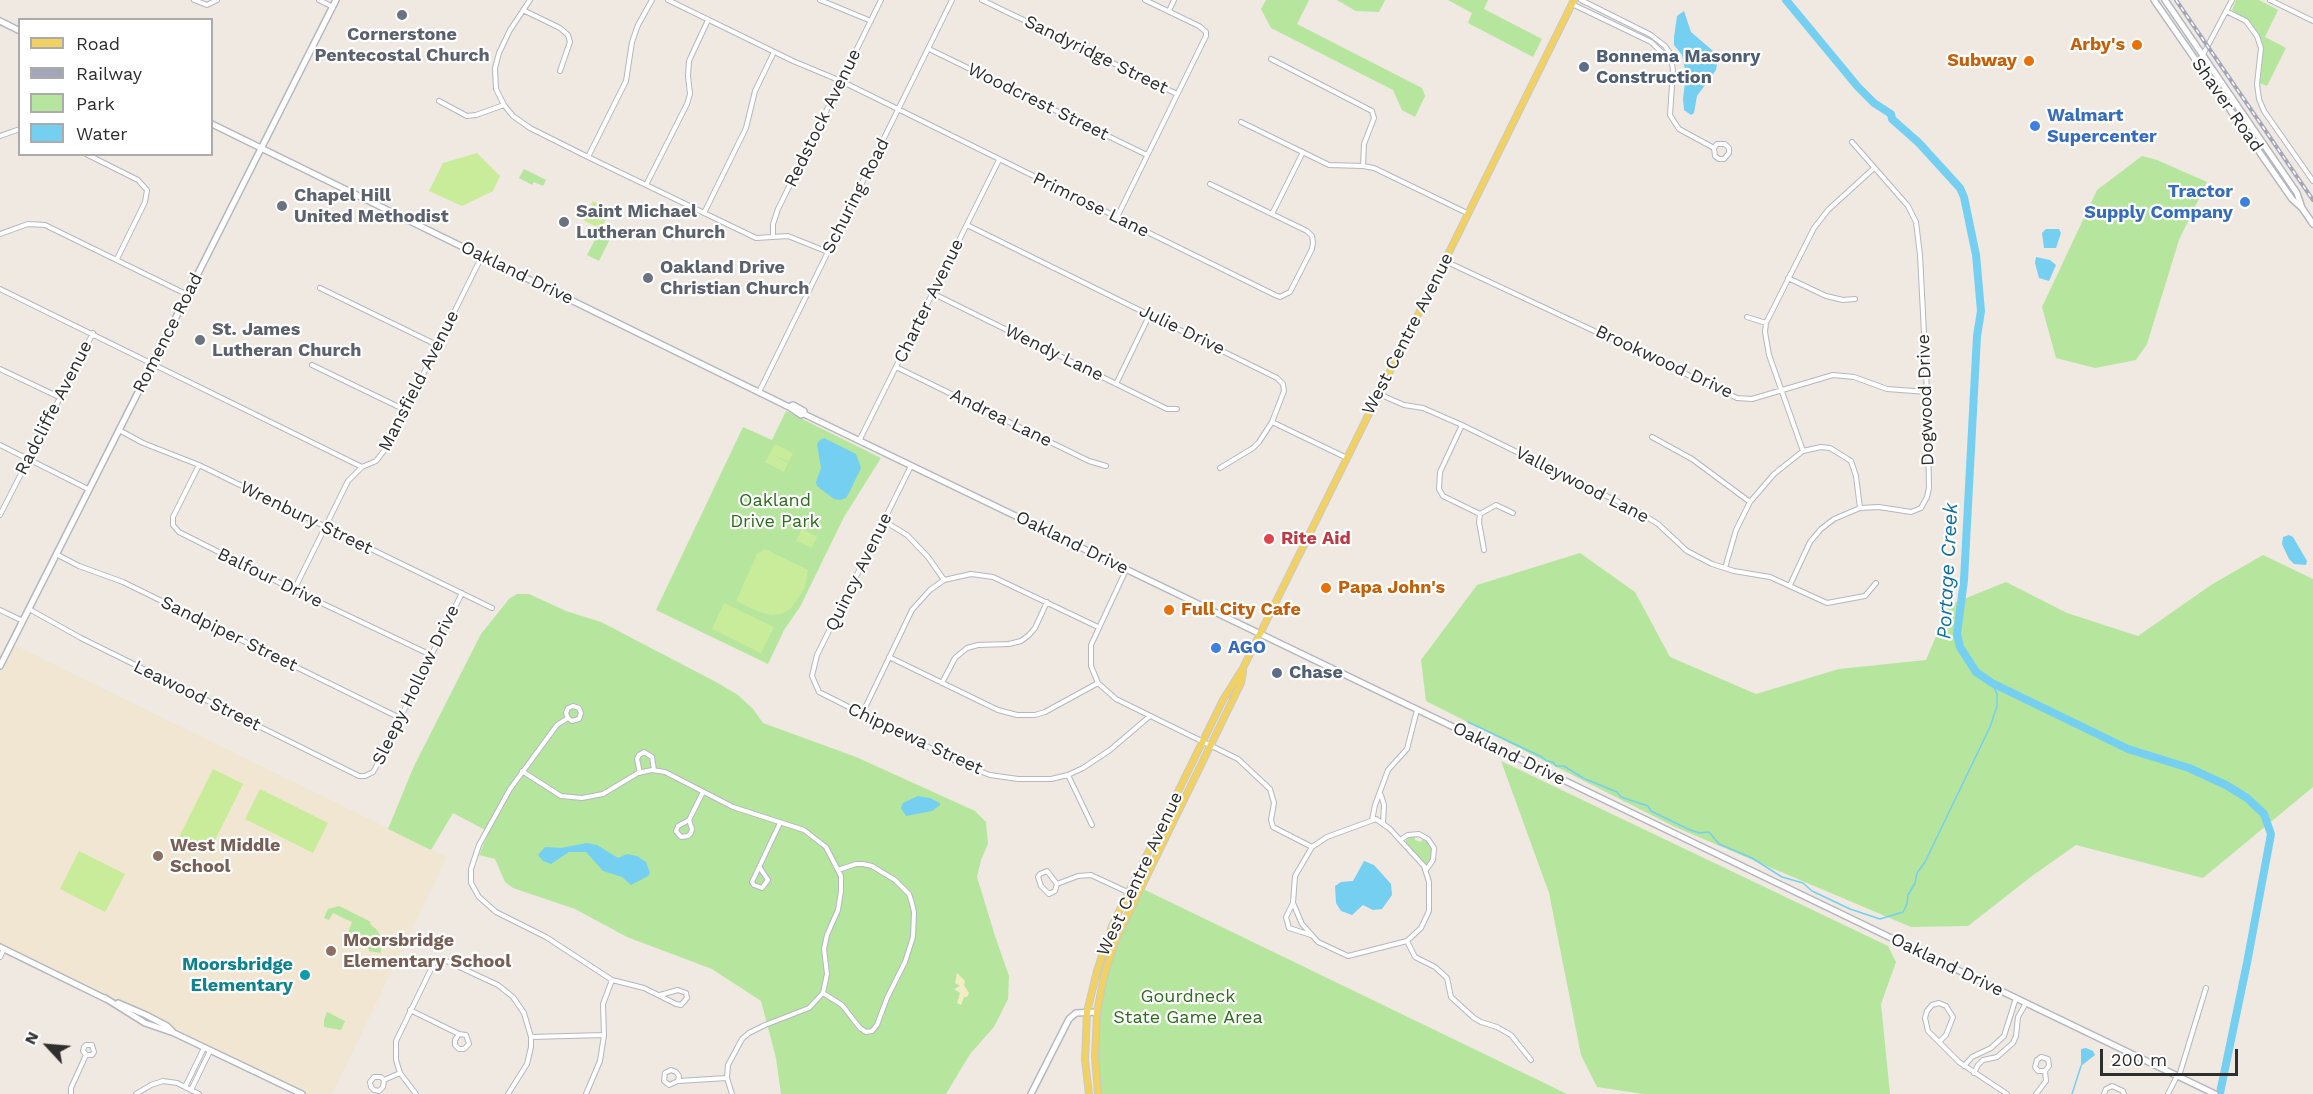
<!DOCTYPE html>
<html>
<head>
<meta charset="utf-8">
<style>
	body { margin:0 }
	#map { position:relative; width:2313px; height:1094px; overflow:hidden; background:#efe9e1; font-family:"Work Sans",sans-serif }
	canvas { display:block }
	.legend { position:absolute; left:18px; top:18px; width:195px; height:138px; box-sizing:border-box; background:#fff; border:2px solid #ababab; margin:0; padding:8px 10px; list-style:none; font-size:18px; color:#2e2e2e }
	.legend li { display:flex; align-items:center; gap:12px; height:30px }
	.legend b { width:30px; border:2px solid #ababab }
	.north { position:absolute; left:18px; top:1016px; width:60px; height:60px; -webkit-text-stroke:4px #fff; paint-order:stroke; rotate:296deg; font-size:16px; font-weight:700; line-height:24px; text-align:center; color:#2e2e2e }
	.north::after { content:''; display:block; margin:auto; width:21px; height:27px; background:#2e2e2e; clip-path:polygon(50% 0,100% 100%,50% 72%,0 100%) }
	.scale { position:absolute; left:2100px; top:1049px; width:138px; height:27px; box-sizing:border-box; border:3px solid #2e2e2e; border-top:0; padding-left:8px; font-size:18px; line-height:21px; white-space:nowrap; color:#2e2e2e; -webkit-text-stroke:4px #fff; paint-order:stroke }
</style>
</head>
<body>
<div id="map">
<canvas width="2313" height="1094"></canvas>
<ul class="legend">
<li><b style="height:8px;background:#f2d163"></b>Road</li>
<li><b style="height:8px;background:#a3a6b8"></b>Railway</li>
<li><b style="height:16px;background:#b6e59e"></b>Park</li>
<li><b style="height:16px;background:#75cff0"></b>Water</li>
</ul>
<div class="north">N</div>
<div class="scale">200 m</div>
</div>
<script>
const context = document.querySelector('canvas').getContext('2d');
context.lineJoin = 'round';
function fill(path, color) { context.fillStyle = color; context.fill(path, 'evenodd'); }
const shape = rows => new Path2D(rows.map(r => 'M' + r).join(''));
function strokePath(path, color, width, dash) { context.strokeStyle = color; context.lineWidth = width; context.lineCap = dash ? 'butt' : 'round'; context.setLineDash(dash || []); context.stroke(path); }
function drawText(font, color, halo, rows, align = 'center') {
  context.font = font + ' "Work Sans",sans-serif'; context.lineWidth = 4.5; context.setLineDash([]); context.textBaseline = 'middle'; context.strokeStyle = halo; context.fillStyle = color; for (const [text, x, y, turn = 0] of rows) {
    context.save(); context.translate(x, y); context.rotate((+turn || 0) * Math.PI / 180); context.textAlign = isNaN(turn) ? turn : align; if (halo) context.strokeText(text, 0, 0); context.fillText(text, 0, 0); context.restore();
  }
}
fill(shape([
	[14,645,447,857,332,1094,308,1094,0,943,0,675]
]), '#f0e6d1');
fill(shape([
	[1266,0,1309,0,1297,24,1422,88,1425,96,1415,117,1402,110,1393,90,1271,28,1261,9],
	[1337,0,1385,0,1379,12,1356,11],
	[1448,0,1488,0,1484,9,1542,39,1533,57,1468,23,1472,13],
	[2236,0,2259,0,2278,10,2265,37,2286,48,2267,86,2260,83,2263,50,2261,40,2252,24,2232,10],
	[2142,156,2157,160,2207,182,2179,240,2147,344,2136,360,2095,368,2056,358,2042,307,2097,190],
	[524,169,546,180,543,186,534,182,532,185,519,178],
	[602,226,614,231,599,261,587,255],
	[786,411,881,458,844,517,800,607,784,630,768,664,656,610,743,427,772,440],
	[1580,553,1635,592,1670,657,1756,694,1839,669,1926,660,1949,605,2006,582,2067,613,2138,636,2211,585,2263,555,2313,579,2313,787,2203,878,2076,845,2032,876,1968,926,1911,927,1675,827,1426,701,1421,660,1477,585],
	[517,594,529,594,566,611,601,622,716,682,738,695,753,709,763,723,856,757,975,811,986,822,988,844,981,860,977,877,995,936,1009,976,1008,999,994,1027,970,1054,946,1094,781,1094,776,1058,761,1001,712,969,627,937,575,909,513,888,505,882,495,859,479,855,489,832,453,813,431,850,388,829,414,766,481,634,509,599],
	[1501,761,1888,946,1896,962,1881,1004,1890,1094,1644,1094,1597,1087,1581,1055,1549,893],
	[1410,837,1415,837,1415,840,1421,842,1423,838,1428,842,1432,850,1432,857,1428,865,1425,865,1406,843,1406,840],
	[1139,887,1567,1094,1097,1094,1093,1072,1103,971,1120,922],
	[339,906,371,922,370,924,376,929,380,935,381,953,369,951,367,942,363,937,356,941,347,935,352,922,333,913,329,920,324,918,328,909],
	[327,1012,345,1021,341,1030,324,1027,324,1020]
]), '#b6e59e');
fill(shape([
	[957,973,965,981,964,985,969,993,967,997,964,997,961,1005,957,1003,960,993,954,989,960,986,955,983]
]), '#f3ecc5');
fill(shape([
	[477,153,500,176,493,191,462,206,429,191,443,163],
	[593,201,610,210,601,229,583,220],
	[775,444,793,453,789,462,770,453],
	[770,453,788,463,784,472,765,462],
	[802,529,817,537,812,548,796,541],
	[765,549,808,570,805,587,798,599,791,608,782,614,772,615,759,612,736,601,757,554],
	[724,603,774,627,761,653,712,629],
	[213,769,243,784,209,852,179,837],
	[260,789,328,823,313,853,245,819],
	[79,851,125,874,105,912,60,889]
]), '#c9ec9a');
fill(shape([
	[1684,11,1691,32,1712,50,1718,59,1716,70,1697,96,1694,113,1691,115,1684,110,1683,99,1686,75,1682,55,1674,45,1674,37,1677,16],
	[2046,229,2059,229,2061,233,2056,248,2044,248,2042,233],
	[2036,257,2050,260,2056,265,2049,281,2039,278,2035,263],
	[824,438,856,454,861,468,849,493,846,498,840,500,834,499,817,486,816,482,821,468,817,444,820,440],
	[2289,535,2293,537,2307,561,2306,565,2294,564,2289,559,2282,544,2283,537],
	[918,796,930,798,940,803,940,805,932,811,906,816,901,808,903,803],
	[587,843,597,845,618,858,627,854,637,856,646,862,650,873,648,876,631,885,622,877,603,871,586,852,569,852,551,864,543,861,538,855,545,847,561,848],
	[1364,861,1374,865,1391,884,1392,895,1382,909,1373,910,1363,905,1352,915,1341,911,1336,903,1335,886,1341,882,1353,881],
	[2086,1048,2093,1051,2095,1055,2081,1066,2081,1049]
]), '#75cff0');
strokePath(shape([
	[1468,722,1542,757,1547,761,1553,762,1556,766,1564,766,1583,778,1617,792,1621,797,1648,806,1651,811,1688,829,1699,833,1709,832,1719,844,1752,858,1782,877,1803,883,1812,891,1850,909,1880,919,1903,912,1907,904,1908,895,1915,883,1917,873,1925,862,1990,727,1997,706,1997,694,1992,683],
	[2072,1094,2081,1066],
	[2220,1094,2220,1093]
]), '#75cff0', 1.5);
strokePath(shape([
	[1786,0,1858,87,1874,103,1891,114,1892,119,1919,143,1960,188,1964,197,1976,255,1981,311,1977,336,1964,580,1957,634,1960,647,1976,672,1992,683,2128,749,2189,768,2226,785,2247,798,2264,814,2271,834,2247,963,2220,1093]
]), '#75cff0', 8);
const street = shape([
	[194,0,207,5,217,0],
	[319,0,333,7],
	[530,0,510,30,499,53,495,68,496,89,504,105,513,116,530,128,588,157,756,238,788,236,828,252],
	[668,0,793,61,841,81,1275,295,1280,297,1290,292,1312,249,1313,242,1312,236,1307,231,1210,184],
	[820,0,871,21],
	[982,0,1177,94],
	[1581,0,1651,35,1665,46,1670,53,1673,70,1670,115,1679,129,1714,148,1717,144,1725,144,1729,148,1729,153,1724,159,1719,159,1715,156,1714,148],
	[2270,0,2313,21],
	[1572,4,1651,42,1670,60],
	[523,10,560,28,568,35,570,42,560,71],
	[1169,11,1174,0],
	[2226,11,2246,21,2257,36,2261,48,2257,84,2259,99,2264,111,2313,181],
	[929,49,1147,155],
	[1271,59,1372,111,1374,118,1364,144,1363,166],
	[2198,64,2232,0],
	[439,101,467,116,476,115,504,105],
	[1241,122,1329,165,1363,166,1374,168,1467,213],
	[0,136,20,129],
	[86,154,138,180,147,190,145,202,117,259],
	[588,157,626,81,632,42,638,25,652,0],
	[646,185,687,104,690,94,688,76,689,61,708,20],
	[704,213,746,128,755,91,774,52],
	[1272,214,1303,152],
	[1117,217,1206,36,1206,32,1199,26,1145,0],
	[967,225,1277,378,1283,384,1284,391,1272,422,1347,458],
	[0,234,28,224,45,225,188,295],
	[773,237,773,224,778,209,881,0],
	[1445,261,1737,398,1752,399,1833,375,1854,377,1887,389,1927,392],
	[1788,278,1826,296,1843,300,1855,299],
	[320,288,437,345],
	[0,289,362,467],
	[932,293,1167,409,1177,409],
	[1747,317,1766,323],
	[312,365,405,410],
	[896,367,1089,461,1106,466],
	[0,369,59,397],
	[1116,384,1150,314],
	[759,392,952,0],
	[1379,394,1404,405,1423,408,1462,425,1639,512,1658,524,1687,551,1712,564,1734,571,1770,577,1827,603,1865,596,1876,583],
	[1462,425,1440,472,1439,489,1443,496,1480,514],
	[119,430,143,443,199,465,492,608],
	[1652,437,1692,459,1750,502],
	[859,441,999,160],
	[0,445,88,489],
	[1803,451,1769,355,1765,332,1766,323,1814,228,1828,210,1873,169],
	[199,465,173,517,173,525,179,532,294,590,431,655],
	[911,466,817,655,812,676,819,692,964,765,990,775,1018,779,1051,779,1068,775,1083,768,1110,750,1150,716],
	[1220,468,1253,448,1259,442,1272,422],
	[1480,514,1496,505,1513,513],
	[1480,514,1479,522,1484,550],
	[0,515,93,333],
	[884,521,907,535,928,557,944,580],
	[56,554,79,566,123,582,400,718],
	[1725,568,1736,530,1750,502,1774,474,1803,451,1821,447,1830,448,1851,461,1856,476,1860,508],
	[1126,570,1091,645,1091,666,1098,683,1116,699,1238,759,1270,789,1274,803,1271,820,1273,827,1312,847],
	[1790,585,1810,542,1821,529,1834,519,1860,508,1879,507,1911,512,1921,508,1927,497,1929,488,1927,392,1920,255,1916,222,1908,206,1852,142],
	[294,590,348,481,362,467,376,461,387,447,482,256],
	[29,609,81,638,359,776,365,776,373,772,376,767,462,593],
	[0,610,23,621],
	[889,657,998,710,1017,715,1035,715,1045,712,1098,683],
	[942,683,955,658,967,648,978,645,1009,644,1021,641,1029,635,1035,628,1047,602],
	[862,714,912,610,930,590,944,580,971,574,993,577,1098,627],
	[568,718,572,721,579,719,581,713,579,708,573,706,568,708,566,713,568,718,557,725,510,789,479,845,471,869,471,883,479,897,496,912,546,937,612,980,644,988,676,1004,681,1005,687,998,686,993,678,990,660,995],
	[522,771,561,796,582,798,603,794,638,773,652,770,665,772,733,807,804,830,826,847,841,876,841,891,838,910,827,935,824,949,827,974,823,993,809,1008,765,1025,749,1033,742,1039,728,1065,727,1078,732,1094],
	[640,773,637,759,639,755,644,752,652,757,654,770],
	[1068,775,1092,825],
	[1381,795,1384,805,1383,823],
	[1376,819,1390,829,1424,866,1429,882,1429,911,1421,928,1407,941,1348,956,1318,942,1302,924,1293,903,1295,876,1312,847,1327,837,1376,819],
	[689,820,692,829,691,833,688,836,681,837,676,831,678,826,689,820,703,792],
	[1372,820,1375,805,1388,770,1407,749,1417,710],
	[1400,840,1408,835,1419,834,1428,839,1434,848,1433,860,1426,870],
	[760,868,768,880,762,888,754,885,752,882,780,823],
	[1057,884,1055,891,1049,894,1041,886,1038,877,1040,874,1047,871,1057,884,1078,876,1091,875,1136,896],
	[1293,903,1286,917,1289,928,1311,935],
	[1407,941,1415,957,1435,967,1447,978,1451,997,1474,1018,1481,1022,1497,1027,1511,1035,1531,1060],
	[0,957,4,949],
	[823,993,842,1005,860,1028,866,1032,872,1031,877,1025,887,998,905,962,913,937,914,912,912,903,909,894,895,880,872,866,863,864,856,864,838,870],
	[410,1010,459,1034,466,1035,469,1044,464,1049,459,1049,455,1045,455,1040,459,1034],
	[531,1037,604,1035],
	[1939,1042,1946,1035,1953,1017,1946,1006,1939,1003,1932,1005,1927,1011,1925,1018,1928,1031,1959,1062,2007,1094],
	[1964,1066,1972,1057,1991,1048,2004,1036,2016,998],
	[1974,1073,1978,1065,1983,1060,1997,1057,2013,1043,2016,1036,2018,1017,2026,1003],
	[2179,1076,2206,988],
	[384,1080,383,1087,379,1091,374,1090,371,1087,370,1082,374,1077,381,1077,384,1080,400,1073],
	[678,1081,679,1076,676,1072,671,1070,665,1073,664,1081,669,1085,678,1081,727,1078],
	[185,1087,204,1048],
	[191,1090,210,1051],
	[71,1094,71,1088,86,1055,92,1055,94,1052,92,1045,86,1045,84,1047,83,1051,86,1055],
	[136,1094,151,1085,163,1081,177,1083,199,1094],
	[416,1094,400,1073,396,1060,396,1041,435,961,442,959,498,985,513,997,524,1013,531,1037,531,1047,527,1064,508,1094],
	[586,1094,600,1061,604,1035,603,1004,612,980],
	[2036,1094,2046,1081,2045,1071,2049,1066,2048,1059,2041,1057,2037,1060,2035,1067,2038,1071,2045,1071],
	[2104,1094,2106,1089,2112,1086,2123,1091,2124,1094],
	[2168,1094,2177,1076]
]);
const secondary = shape([
	[2154,0,2292,199,2302,208],
	[2165,0,2297,193,2302,208,2313,224],
	[0,21,20,31],
	[212,124,789,407,801,415,804,414,2215,1094],
	[789,407,793,405,804,411,804,414],
	[0,666,336,0],
	[0,947,106,999],
	[105,998,145,1023,174,1033,302,1094],
	[118,1003,146,1015,167,1026,173,1032],
	[1031,1094,1069,1019,1076,1013,1097,1012]
]);
const primary = shape([
	[1089,1094,1085,1060,1087,1012,1097,971,1112,926,1223,700,1243,668,1574,0],
	[1098,1094,1095,1057,1097,1012,1104,976,1115,941,1241,683,1243,672]
]);
strokePath(street, '#b4b7c1', 6);
strokePath(secondary, '#b4b7c1', 8);
strokePath(primary, '#c9c9c9', 8);
strokePath(street, '#fff', 4);
strokePath(secondary, '#fff', 5);
strokePath(primary, '#f2d163', 6);
const rail = shape([
	[2176,0,2313,200]
]);
strokePath(rail, '#a3a6b8', 4);
strokePath(rail, '#fff', 1.5, [4.5]);
for (const [x, y, r, color] of [
	[402,15,6,"#6b7280"],
	[2137,45,6,"#e8710a"],
	[2029,61,6,"#e8710a"],
	[1584,67,6,"#5c6f8a"],
	[2035,126,6,"#3f7fe0"],
	[2245,202,6,"#3f7fe0"],
	[282,206,6,"#6b7280"],
	[564,222,6,"#6b7280"],
	[648,278,6,"#6b7280"],
	[200,340,6,"#6b7280"],
	[1269,539,6,"#e0444e"],
	[1326,588,6,"#e8710a"],
	[1169,610,6,"#e8710a"],
	[1216,648,6,"#3f7fe0"],
	[1277,673,6,"#5c6f8a"],
	[158,856,6,"#8d6e63"],
	[331,951,6,"#8d6e63"],
	[305,975,6,"#0f9aa8"]
]) { const dot = new Path2D(); dot.arc(x, y, r, 0, 2 * Math.PI); context.fillStyle = color; context.fill(dot); strokePath(dot, '#fff', 2); }
drawText('bold 18px', '#5b616d', '#fff', [
	["Cornerstone",402,35,"center"],
	["Pentecostal Church",402,56,"center"],
	["Chapel Hill",294,196],
	["United Methodist",294,217],
	["Saint Michael",576,212],
	["Lutheran Church",576,233],
	["Oakland Drive",660,268],
	["Christian Church",660,289],
	["St. James",212,330],
	["Lutheran Church",212,351]
], 'left');
drawText('bold 18px', '#c56008', '#fff', [
	["Arby's",2125,45],
	["Subway",2017,61],
	["Papa John's",1338,588,"left"],
	["Full City Cafe",1181,610,"left"]
], 'right');
drawText('18px', '#2e2e2e', '#fff', [
	["Sandyridge Street",1096,55,26],
	["Woodcrest Street",1038,102,26],
	["Shaver Road",2227,105,55],
	["Redstock Avenue",823,118,-64],
	["Schuring Road",856,196,-63],
	["Primrose Lane",1091,205,26],
	["Oakland Drive",517,273,26],
	["Charter Avenue",929,301,-64],
	["Julie Drive",1182,330,26],
	["Romence Road",168,333,-63],
	["West Centre Avenue",1408,334,-63],
	["Wendy Lane",1054,353,26],
	["Brookwood Drive",1664,362,25],
	["Mansfield Avenue",419,381,-63],
	["Dogwood Drive",1926,400,-92],
	["Radcliffe Avenue",54,408,-63],
	["Andrea Lane",1001,418,26],
	["Valleywood Lane",1582,485,27],
	["Wrenbury Street",306,518,26],
	["Oakland Drive",1072,543,26],
	["Quincy Avenue",859,572,-64],
	["Balfour Drive",270,578,26],
	["Sandpiper Street",229,634,26],
	["Sleepy Hollow Drive",416,685,-64],
	["Leawood Street",197,696,26],
	["Chippewa Street",915,739,25],
	["Oakland Drive",1509,754,26],
	["West Centre Avenue",1140,874,-65],
	["Oakland Drive",1947,965,26]
]);
drawText('bold 18px', '#4e5e75', '#fff', [
	["Bonnema Masonry",1596,57],
	["Construction",1596,78],
	["Chase",1289,673]
], 'left');
drawText('bold 18px', '#366cbe', '#fff', [
	["Walmart",2047,116],
	["Supercenter",2047,137],
	["Tractor",2233,192,"right"],
	["Supply Company",2233,213,"right"],
	["AGO",1228,648]
], 'left');
drawText('18px', '#2c6e1b', '#fff', [
	["Oakland",775,501],
	["Drive Park",775,522],
	["Gourdneck",1188,997],
	["State Game Area",1188,1018]
]);
drawText('bold 18px', '#be3a42', '#fff', [
	["Rite Aid",1281,539]
], 'left');
drawText('bold 18px', '#785e54', '#fff', [
	["West Middle",170,846],
	["School",170,867],
	["Moorsbridge",343,941],
	["Elementary School",343,962]
], 'left');
drawText('bold 18px', '#0d838f', '#fff', [
	["Moorsbridge",293,965],
	["Elementary",293,986]
], 'right');
drawText('italic 20px', '#0d6fa3', '#fff', [
	["Portage Creek",1948,571,-87]
]);
</script>
</body>
</html>
